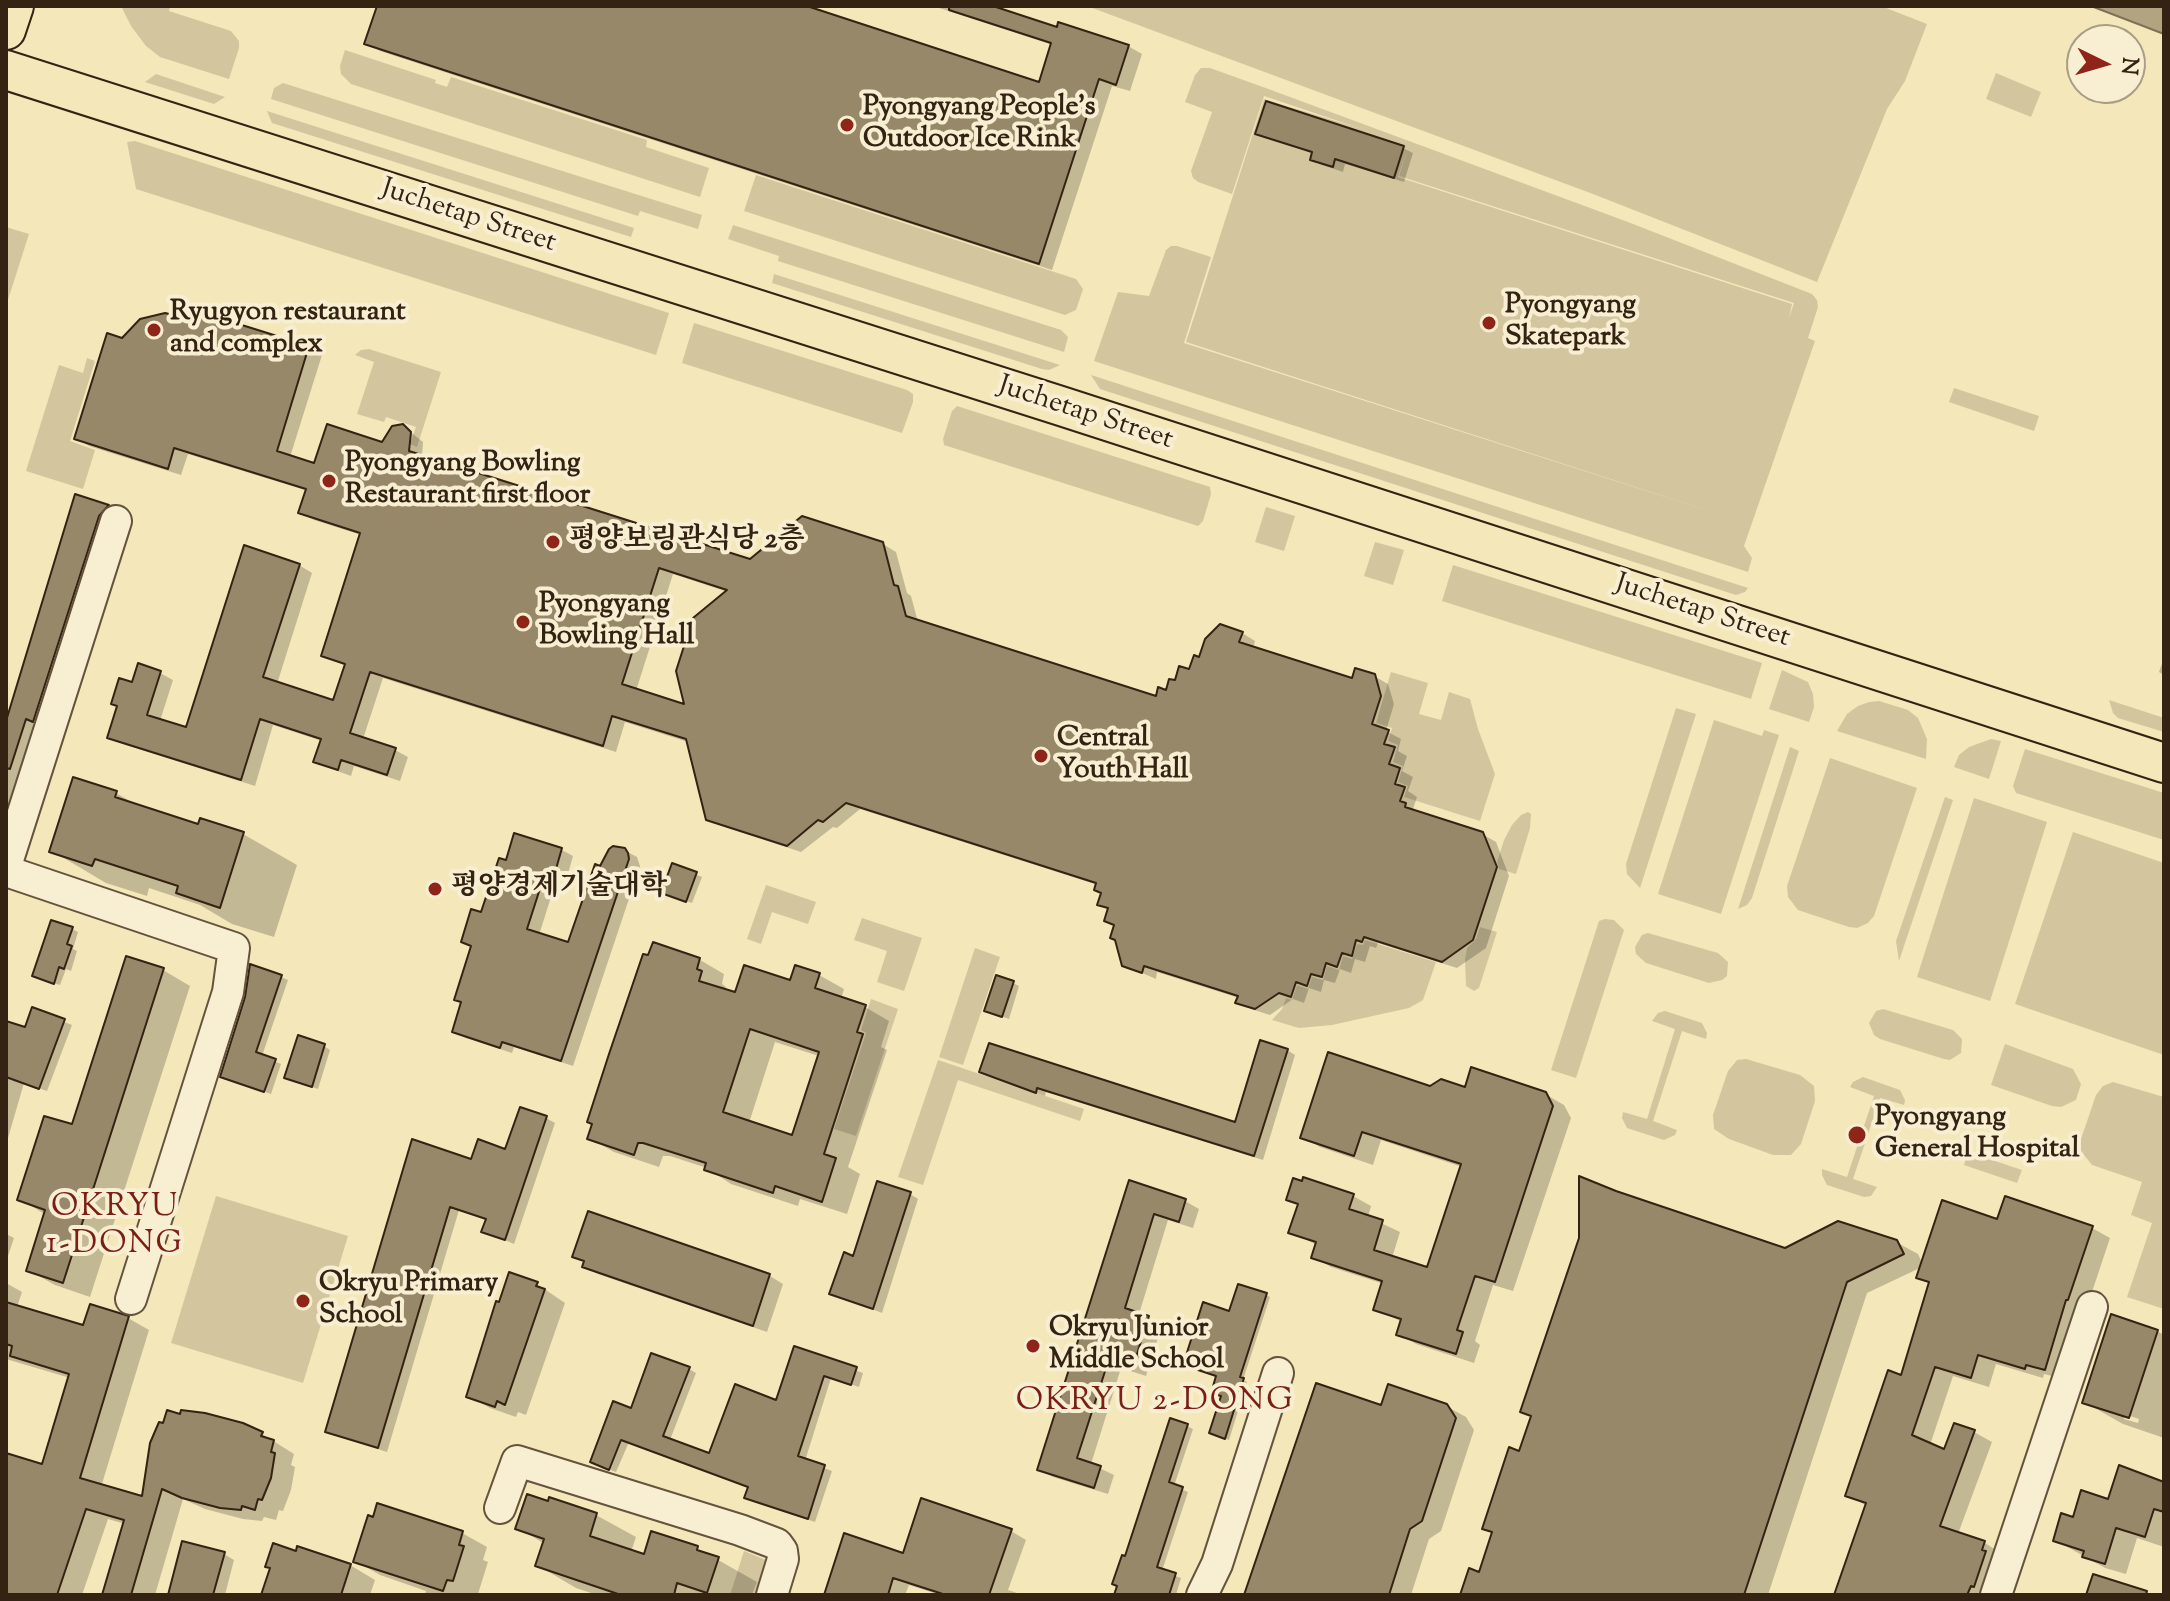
<!DOCTYPE html>
<html>
<head>
<meta charset="utf-8">
<style>
	body { margin:0 }
	#map { position:relative; width:2170px; height:1601px; overflow:hidden; background:#f4e7ba; font-family:"Sorts Mill Goudy",serif }
	canvas { display:block }
	.frame { position:absolute; inset:0; border:8px solid #342213; pointer-events:none }
	.north { position:absolute; left:2066px; top:24px; width:80px; height:80px; box-sizing:border-box; background:#f8efd2; border:2px solid #aa9d86; border-radius:50%; rotate:95deg; font-size:22px; font-weight:700; line-height:32px; text-align:center; color:#342213 }
	.north::after { content:''; display:block; margin:auto; width:28px; height:36px; background:#8f2418; clip-path:polygon(50% 0,100% 100%,50% 72%,0 100%) }
</style>
</head>
<body>
<div id="map">
<canvas width="2170" height="1601"></canvas>
<div class="frame"></div>
<div class="north">N</div>
</div>
<script>
const context = document.querySelector('canvas').getContext('2d');
context.lineJoin = 'round';
function fill(path, color) { context.fillStyle = color; context.fill(path, 'evenodd'); }
const shape = rows => new Path2D(rows.map(r => 'M' + r).join(''));
function strokePath(path, color, width, dash) { context.strokeStyle = color; context.lineWidth = width; context.lineCap = dash ? 'butt' : 'round'; context.setLineDash(dash || []); context.stroke(path); }
function drawText(font, color, halo, rows, align = 'center') {
  context.font = font + ' "Sorts Mill Goudy","Noto Serif KR",serif'; context.lineWidth = 8; context.setLineDash([]); context.textBaseline = 'middle'; context.strokeStyle = halo; context.fillStyle = color; for (const [text, x, y, turn = 0] of rows) {
    context.save(); context.translate(x, y); context.rotate((+turn || 0) * Math.PI / 180); context.textAlign = isNaN(turn) ? turn : align; if (halo) context.strokeText(text, 0, 0); context.fillText(text, 0, 0); context.restore();
  }
}
fill(shape([
	[121,6,170,6,169,11,231,31,239,41,239,48,229,79,160,57,146,46,131,26],
	[1087,6,1881,6,1927,24,1905,81,1887,109,1817,282,1593,194],
	[345,50,436,80,435,83,447,87,451,77,647,140,646,147,709,168,700,197,351,84,341,74,340,66],
	[1201,68,1210,68,1263,87,1628,222,1812,294,1817,300,1818,307,1808,338,1815,341,1744,546,1752,558,1748,572,1094,361,1118,292,1149,296,1166,250,1171,246,1177,246,1211,257,1184,343,1725,516,1186,342,1264,99,1362,129,1264,96,1232,194,1198,182,1193,178,1191,171,1212,112,1185,102,1195,75],
	[1409,144,1399,176,1794,303,1789,318,1792,304,1398,177],
	[1996,73,2041,92,2031,117,1986,99],
	[156,74,225,97,214,104,145,82],
	[283,83,702,215,698,229,640,211,638,216,271,99,274,88],
	[267,111,634,228,631,237,272,123],
	[135,141,669,313,656,355,136,189,127,142],
	[756,175,1076,279,1083,289,1076,310,1065,315,744,211],
	[733,225,1061,330,1068,337,1064,352,778,261,779,256,728,239],
	[6,227,29,234,6,306],
	[774,274,1060,365,1049,370,1042,369,772,283],
	[694,323,907,390,913,394,913,402,902,433,682,363],
	[369,349,441,372,417,447,410,444,416,427,386,417,384,422,357,414,374,362,355,355,361,350],
	[87,358,95,361,70,441,95,450,83,489,26,471,59,365,83,373],
	[1091,375,1748,588,1745,592,1736,595,1100,389],
	[1954,388,2039,416,2034,431,1949,402],
	[957,406,1210,487,1211,494,1203,521,1198,526,944,445,943,439,952,411],
	[1266,507,1295,516,1284,551,1255,542],
	[1375,542,1404,550,1393,585,1364,576],
	[1453,565,1762,663,1751,699,1442,601],
	[1782,670,1808,682,1813,694,1814,707,1809,722,1769,709],
	[1391,672,1428,683,1419,714,1441,720,1449,692,1470,699,1478,729,1495,774,1480,821,1404,797,1408,786,1398,782,1403,766,1393,762,1398,745,1388,741,1392,728,1376,723],
	[2109,700,2164,718,2164,732,2118,718,2113,713],
	[1879,701,1908,710,1918,718,1927,739,1926,759,1837,731,1847,714,1858,706,1869,702],
	[1676,708,1696,714,1640,888,1627,874,1626,864],
	[1714,720,1762,736,1764,730,1779,735,1721,914,1658,894],
	[1991,739,2001,741,1989,779,1954,767,1959,755,1969,747],
	[1790,747,1799,751,1752,898,1747,905,1738,909],
	[2025,749,2164,793,2164,840,2016,793,2013,786],
	[1830,758,1917,788,1874,916,1868,923,1857,928,1849,927,1798,910,1788,897,1787,886],
	[1945,797,1953,800,1899,961,1896,941],
	[1974,798,2047,822,1990,1001,1917,977],
	[1528,812,1531,814,1530,828,1516,874,1499,869,1497,862,1504,840,1512,825,1521,815],
	[2073,832,2164,863,2164,1055,2015,1004],
	[766,885,816,902,808,924,772,912,761,944,747,939],
	[862,918,922,938,904,991,877,982,887,951,854,940],
	[1605,919,1614,920,1624,930,1576,1078,1551,1070,1599,921],
	[1480,927,1497,932,1479,988,1474,991,1466,986,1465,959,1467,948,1476,939],
	[1648,933,1718,953,1728,962,1727,976,1722,980,1709,983,1646,963,1636,954,1635,947,1642,935],
	[1365,940,1436,962,1423,1000,1409,1008,1332,1025,1299,1028,1272,1020,1282,1009,1286,998,1292,1000,1297,985,1308,989,1312,977,1323,980,1327,966,1339,970,1343,956,1352,959,1357,944,1363,945],
	[975,948,1000,957,963,1065,939,1057],
	[871,999,898,1009,856,1136,834,1129,866,1033,861,1030],
	[1883,1009,1953,1030,1962,1039,1961,1053,1950,1060,1944,1059,1880,1039,1874,1035,1869,1023,1876,1011],
	[1665,1011,1702,1023,1707,1033,1706,1039,1682,1031,1653,1121,1677,1130,1675,1135,1664,1140,1627,1128,1622,1118,1623,1112,1647,1119,1675,1029,1652,1021,1658,1013],
	[2005,1044,2073,1069,2081,1084,2076,1100,2061,1107,2052,1106,1991,1085],
	[1746,1059,1800,1075,1814,1086,1815,1101,1801,1144,1791,1155,1773,1155,1729,1139,1714,1129,1713,1115,1728,1071,1737,1060],
	[938,1060,1084,1109,1080,1121,958,1080,923,1185,898,1177],
	[1863,1077,1900,1090,1905,1100,1904,1105,1880,1098,1853,1179,1877,1187,1871,1196,1864,1197,1827,1185,1822,1175,1822,1169,1847,1177,1874,1096,1850,1087,1853,1082],
	[2113,1082,2164,1097,2164,1309,2127,1297,2152,1223,2131,1215,2142,1182,2092,1165,2081,1151,2081,1139,2096,1095,2103,1086],
	[1968,1152,2022,1170,2017,1183,1964,1165],
	[216,1196,348,1236,303,1383,171,1343],
	[744,1551,766,1560,768,1565,761,1595,730,1595]
]), '#d3c69e');
const water = shape([
	[2091,6,2164,6,2164,34,2091,6]
]);
fill(water, '#b3a481');
strokePath(water, '#807055', 2);
fill(shape([
	[379,6,801,6,1040,84,1053,45,933,6,987,6,1058,29,1128,46,1142,54,1130,91,1112,86,1052,270,380,51,367,43],
	[1258,133,1403,148,1413,153,1404,182,1345,164,1343,172,1322,165,1312,159,1314,154],
	[183,308,309,348,322,355,290,457,316,465,383,445,403,426,423,442,422,457,750,562,883,544,896,552,907,593,911,596,918,622,1157,699,1167,692,1200,659,1242,633,1255,641,1253,649,1353,681,1374,676,1388,684,1394,704,1386,731,1401,739,1398,751,1407,756,1402,771,1413,777,1408,791,1417,797,1413,809,1482,834,1496,842,1509,876,1486,948,1457,968,1378,943,1376,948,1370,946,1365,962,1355,959,1351,973,1340,969,1335,983,1324,980,1321,992,1309,988,1304,1003,1293,999,1270,1015,1251,1009,1238,1002,1239,998,1157,972,1156,979,1124,965,1116,926,1106,920,1109,910,1100,904,1103,894,1098,885,860,809,837,828,833,827,801,852,722,826,708,819,688,742,625,722,616,752,383,678,363,739,395,750,408,757,400,781,354,766,351,776,329,768,316,761,322,741,273,725,255,786,123,744,110,737,134,684,160,673,173,680,160,721,187,730,299,565,312,573,277,684,334,703,346,666,323,656,361,535,314,520,301,513,308,491,188,454,181,475,89,446,76,438,123,340,180,318],
	[673,574,728,592,687,707,636,691],
	[76,497,108,507,128,518,6,824,6,728],
	[2164,658,2164,675,2159,672],
	[116,793,144,809,199,827,243,834,297,865,274,937,232,924,200,905,149,888,147,896,106,883,52,851],
	[516,835,562,850,573,856,566,881,557,878,539,935,570,944,601,868,624,850,637,857,640,866,573,1066,514,1047,512,1053,466,1038,454,1032,463,1003,473,947,463,941,483,915,507,863],
	[673,866,702,877,692,903,669,895],
	[72,929,78,932,73,949,77,951,71,971,66,969,60,985,41,979],
	[654,944,700,960,724,974,722,984,726,987,725,991,736,994,819,975,844,989,841,999,865,1007,889,1021,881,1047,887,1050,848,1167,860,1174,847,1214,800,1199,798,1206,731,1184,707,1168,670,1156,663,1156,659,1167,614,1152,589,1138],
	[775,1042,819,1056,793,1137,749,1123],
	[163,970,190,986,90,1297,55,1285,28,1270,46,1215,20,1199,74,1127],
	[281,977,288,980,262,1056,281,1064,271,1094,229,1079],
	[1013,983,1019,986,1009,1019,992,1013],
	[33,1010,72,1025,47,1091,24,1083,6,1145,6,1023,26,1029],
	[324,1046,330,1050,318,1089,293,1081],
	[1287,1050,1295,1055,1263,1160,1046,1092,1045,1096,990,1076,1237,1124],
	[1430,1088,1545,1094,1564,1105,1571,1118,1513,1291,1493,1285,1475,1341,1480,1345,1474,1363,1416,1344,1398,1334,1402,1322,1376,1309,1384,1284,1331,1267,1313,1257,1317,1245,1291,1232,1299,1205,1288,1199,1353,1196,1371,1206,1368,1217,1400,1232,1392,1258,1428,1270,1462,1167,1381,1140,1373,1165,1320,1147,1302,1137],
	[546,1118,555,1123,514,1244,484,1231,488,1220,459,1210,387,1452,337,1436,327,1431,472,1162,506,1151],
	[1130,1183,1185,1201,1199,1209,1193,1228,1168,1220,1139,1314,1162,1325,1146,1376,1121,1368,1091,1464,1114,1475,1108,1494,1053,1477,1039,1469],
	[910,1194,918,1199,882,1313,831,1293,854,1258],
	[589,1214,770,1276,783,1284,767,1332,598,1274,584,1266,586,1262,575,1256],
	[1998,1222,2092,1228,2110,1238,2063,1379,2044,1374,2043,1378,1996,1364,1989,1387,1953,1376,1930,1445,1945,1452,1974,1432,1992,1442,1958,1534,1985,1543,2002,1554,1993,1595,1836,1595,1867,1506,1848,1495,1903,1377,1931,1284,1919,1277,1922,1267,1867,1293,1768,1595,1462,1595,1481,1574,1494,1533,1484,1528,1520,1453,1532,1417,1522,1412,1785,1251,1896,1242,1918,1254,1923,1265],
	[6,1234,14,1238,6,1262],
	[6,1283,22,1292,17,1307,85,1328,128,1318,149,1330,101,1487,144,1499,152,1442,262,1434,294,1454,291,1465,295,1467,291,1490,283,1511,279,1510,276,1520,264,1517,262,1521,243,1519,205,1509,183,1499,155,1595,104,1595,125,1524,108,1519,82,1595,6,1595,6,1455,43,1466,70,1378,6,1359],
	[537,1284,565,1303,526,1415,518,1412,516,1417,490,1408,469,1396],
	[1266,1295,1270,1297,1243,1380,1247,1382,1229,1440,1215,1435,1223,1396,1230,1313],
	[2157,1331,2164,1335,2164,1438,2123,1424,2084,1402],
	[2124,1414,2139,1419,2138,1423,2124,1419],
	[795,1349,863,1373,859,1387,831,1378,805,1461,832,1471,815,1522,754,1502,747,1497,750,1488,629,1442,616,1472,599,1466,632,1410,689,1369,696,1373,670,1440,710,1456,777,1402],
	[1446,1406,1466,1417,1474,1430,1441,1531,1429,1539,1411,1595,1246,1595,1382,1408],
	[1187,1426,1193,1429,1174,1486,1188,1492,1162,1571,1181,1578,1176,1595,1116,1595,1126,1559],
	[2164,1484,2164,1547,2137,1538,2126,1574,2105,1568,2055,1540,2074,1519],
	[596,1515,636,1537,631,1552,645,1556,697,1548,757,1582,752,1595,597,1595,576,1588,537,1565,545,1544,518,1528],
	[1011,1531,1026,1540,1008,1590,1023,1595,940,1595,909,1585,905,1595,826,1595,904,1555],
	[462,1533,487,1547,483,1560,488,1562,478,1594,425,1595,426,1591,380,1575,355,1561],
	[224,1554,234,1560,225,1595,170,1595],
	[350,1565,375,1580,370,1595,263,1595]
]), '#0003');
const building = shape([
	[377,6,807,6,1039,82,1051,43,949,10,949,6,993,6,1057,27,1058,22,1129,45,1116,85,1099,79,1039,264,364,44,377,6],
	[1266,101,1404,146,1394,178,1335,159,1333,167,1310,160,1312,152,1255,134,1266,101],
	[181,306,309,346,277,451,314,463,327,424,382,442,392,426,403,424,411,432,409,451,750,559,802,516,883,542,894,585,898,586,906,616,1156,696,1158,687,1166,690,1169,679,1175,680,1179,666,1189,669,1194,655,1199,657,1205,639,1220,624,1243,632,1239,642,1352,678,1355,668,1375,674,1381,696,1372,724,1389,730,1384,744,1395,747,1389,764,1400,768,1395,784,1405,787,1400,801,1406,803,1405,807,1483,832,1497,867,1473,940,1442,962,1364,937,1362,942,1356,940,1352,956,1342,953,1337,967,1326,963,1322,977,1311,974,1307,986,1296,982,1291,997,1279,993,1255,1009,1235,1003,1238,996,1144,966,1142,973,1122,966,1115,940,1110,938,1114,925,1104,921,1108,908,1097,905,1101,893,1094,890,1096,883,846,803,823,822,818,820,787,846,706,820,686,739,612,716,603,746,370,672,350,733,396,748,387,775,341,760,338,770,313,762,321,739,260,719,241,780,107,738,117,706,111,704,119,678,132,682,138,663,161,671,147,715,186,727,244,545,300,564,263,677,333,700,345,664,321,656,360,533,298,513,306,489,174,448,168,469,74,439,107,333,122,338,140,319,165,313,178,316,181,306],
	[659,568,727,590,693,618,676,671,684,704,622,684,659,568],
	[75,494,109,505,99,516,33,722,26,719,10,769,6,768,6,721,75,494],
	[73,777,117,791,115,797,198,824,200,818,244,832,220,908,176,893,178,886,95,859,92,866,49,852,73,777],
	[514,833,562,848,554,876,545,873,527,929,568,942,595,864,600,866,609,849,613,846,625,848,628,853,629,859,561,1061,502,1042,500,1048,452,1032,461,1002,454,1000,471,946,461,942,471,909,481,912,499,858,506,860,514,833],
	[672,863,697,872,686,902,661,893,672,863],
	[51,920,73,927,67,944,72,946,64,969,59,967,54,984,32,976,51,920],
	[653,942,700,958,697,969,702,971,699,981,735,992,744,965,790,980,795,965,820,973,815,988,866,1005,857,1032,863,1034,824,1154,836,1158,822,1202,775,1186,773,1193,704,1170,706,1163,643,1143,638,1143,634,1155,587,1139,592,1124,587,1122,609,1054,643,954,648,955,653,942],
	[750,1029,819,1052,792,1135,723,1112,750,1029],
	[126,956,164,968,63,1283,26,1271,45,1210,17,1200,44,1116,72,1124,126,956],
	[250,964,282,975,256,1052,276,1059,264,1092,220,1077,245,997,250,964],
	[996,975,1014,981,1002,1017,984,1011,996,975],
	[32,1007,65,1019,39,1089,6,1077,6,1021,25,1027,32,1007],
	[298,1035,325,1044,312,1087,284,1078,298,1035],
	[1260,1040,1288,1049,1254,1156,1037,1088,1036,1093,979,1072,989,1043,1235,1122,1260,1040],
	[1328,1052,1430,1086,1441,1079,1465,1087,1471,1067,1546,1092,1553,1106,1495,1282,1475,1276,1457,1330,1463,1332,1456,1354,1396,1335,1401,1319,1373,1310,1382,1281,1311,1258,1316,1242,1288,1233,1298,1204,1286,1200,1293,1178,1302,1181,1303,1177,1354,1194,1349,1209,1383,1220,1374,1250,1427,1267,1461,1164,1362,1132,1354,1156,1300,1138,1328,1052],
	[520,1107,547,1116,505,1240,481,1232,486,1219,450,1207,378,1448,325,1432,412,1139,471,1159,478,1139,505,1149,520,1107],
	[1579,1176,1616,1191,1785,1248,1838,1221,1897,1240,1904,1254,1847,1282,1744,1595,1460,1595,1469,1568,1479,1572,1492,1532,1482,1529,1509,1447,1519,1451,1531,1416,1520,1412,1579,1238,1579,1176],
	[1129,1180,1186,1199,1179,1222,1154,1214,1125,1308,1149,1316,1132,1370,1108,1362,1077,1458,1101,1466,1094,1488,1037,1470,1129,1180],
	[877,1181,911,1192,873,1309,829,1294,844,1252,853,1256,877,1181],
	[2005,1196,2093,1226,2068,1300,2066,1300,2045,1370,2026,1365,2025,1369,1978,1355,1971,1378,1935,1367,1912,1435,1944,1449,1954,1423,1975,1430,1940,1526,1985,1541,1982,1550,1986,1551,1974,1587,1971,1586,1967,1595,1834,1595,1866,1503,1845,1496,1888,1370,1901,1375,1929,1282,1916,1278,1942,1200,1997,1219,2005,1196],
	[588,1211,770,1274,753,1326,582,1267,584,1261,572,1257,588,1211],
	[509,1272,538,1282,536,1286,545,1289,505,1405,497,1401,495,1407,466,1397,496,1301,499,1302,509,1272],
	[1238,1284,1267,1293,1240,1377,1244,1378,1225,1439,1209,1433,1221,1396,1211,1393,1216,1376,1183,1365,1203,1302,1229,1311,1238,1284],
	[6,1302,83,1325,90,1304,129,1316,80,1478,142,1496,150,1443,159,1422,163,1423,167,1410,180,1414,181,1410,205,1413,243,1423,263,1432,261,1436,274,1440,271,1452,275,1453,271,1478,262,1500,258,1499,255,1510,242,1506,241,1510,220,1508,182,1498,162,1489,131,1595,102,1595,124,1520,86,1509,57,1595,6,1595,6,1453,42,1464,69,1374,10,1356,12,1346,6,1344,6,1302],
	[2111,1314,2158,1330,2129,1418,2082,1403,2111,1314],
	[794,1346,857,1367,851,1385,824,1376,798,1456,825,1465,808,1519,744,1498,748,1487,621,1440,609,1470,590,1462,613,1401,631,1408,651,1353,690,1367,663,1436,709,1453,735,1384,776,1400,794,1346],
	[1316,1383,1381,1405,1388,1384,1447,1404,1456,1418,1422,1521,1410,1529,1389,1595,1244,1595,1316,1383],
	[1170,1418,1188,1424,1169,1482,1183,1487,1157,1567,1176,1573,1169,1595,1114,1595,1117,1586,1112,1584,1122,1555,1125,1556,1170,1418],
	[2119,1465,2164,1482,2164,1512,2154,1509,2145,1537,2116,1528,2105,1564,2082,1557,2084,1551,2053,1541,2061,1513,2073,1517,2081,1490,2108,1499,2119,1465],
	[527,1494,548,1501,549,1497,597,1513,590,1536,644,1554,651,1531,698,1546,697,1550,719,1557,707,1593,677,1583,674,1595,621,1595,535,1566,544,1539,515,1529,527,1494],
	[921,1498,1012,1529,989,1595,946,1595,893,1578,888,1595,824,1595,844,1533,903,1553,921,1498],
	[377,1503,463,1531,459,1545,464,1546,453,1581,447,1580,443,1591,353,1562,368,1515,373,1517,377,1503],
	[182,1541,225,1552,213,1595,168,1595,182,1541],
	[273,1543,296,1551,297,1546,351,1564,341,1595,261,1595,270,1568,265,1567,273,1543],
	[2093,1574,2147,1591,2146,1595,2086,1595,2093,1574]
]);
fill(building, '#98886a');
strokePath(building, '#342213', 2);
const minor = shape([
	[6,866,116,521],
	[6,871,234,948,228,992,131,1299],
	[500,1508,517,1461,740,1530,777,1544,782,1551,783,1559,772,1595],
	[1202,1595,1217,1564,1278,1373],
	[1996,1595,2092,1307]
]);
const major = shape([
	[6,30,14,6],
	[6,70,1064,407,2164,763]
]);
strokePath(minor, '#64533d', 34);
strokePath(major, '#342213', 42);
strokePath(minor, '#f8efd2', 30);
strokePath(major, '#f4e7ba', 38);
for (const [x, y, r, color] of [
	[847,125,8,"#8f2418"],
	[1489,323,8,"#8f2418"],
	[154,330,8,"#8f2418"],
	[329,481,8,"#8f2418"],
	[553,542,8,"#8f2418"],
	[523,622,8,"#8f2418"],
	[1041,756,8,"#8f2418"],
	[435,889,8,"#8f2418"],
	[1857,1135,10,"#8f2418"],
	[303,1301,8,"#8f2418"],
	[1033,1346,8,"#8f2418"]
]) { const dot = new Path2D(); dot.arc(x, y, r, 0, 2 * Math.PI); context.fillStyle = color; context.fill(dot); strokePath(dot, '#f8efd2', 3); }
drawText('bold 28px', '#342213', '#f8efd2', [
	["Pyongyang People's",863,109],
	["Outdoor Ice Rink",863,141],
	["Pyongyang",1505,307],
	["Skatepark",1505,339],
	["Ryugyon restaurant",170,314],
	["and complex",170,346],
	["Pyongyang Bowling",345,465],
	["Restaurant first floor",345,497],
	["평양보링관식당 2층",569,542],
	["Pyongyang",539,606],
	["Bowling Hall",539,638],
	["Central",1057,740],
	["Youth Hall",1057,772],
	["평양경제기술대학",451,889],
	["Pyongyang",1875,1119],
	["General Hospital",1875,1151],
	["Okryu Primary",319,1285],
	["School",319,1317],
	["Okryu Junior",1049,1330],
	["Middle School",1049,1362]
], 'left');
drawText('28px', '#342213', '#f8efd2', [
	["Juchetap Street",468,218,18],
	["Juchetap Street",1085,415,18],
	["Juchetap Street",1702,613,18]
]);
context.letterSpacing = '2px';
drawText('32px', '#7a1f14', '#f8efd2', [
	["OKRYU",115,1210],
	["1-DONG",115,1247],
	["OKRYU 2-DONG",1155,1404]
]);
context.letterSpacing = '0px';
</script>
</body>
</html>
